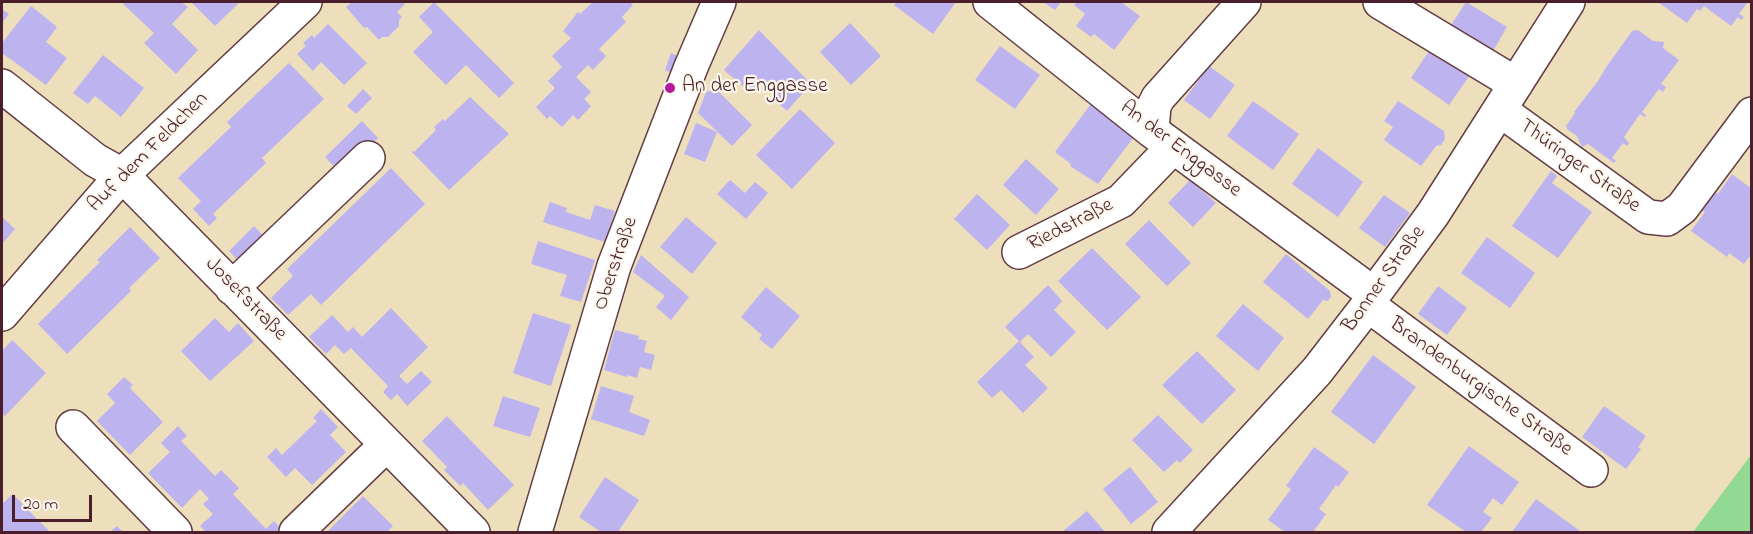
<!DOCTYPE html>
<html>
<head>
<meta charset="utf-8">
<style>
	body { margin:0 }
	#map { position:relative; width:1753px; height:534px; overflow:hidden; background:#eddebc; font-family:"Indie Flower",sans-serif }
	canvas { display:block }
	.frame { position:absolute; inset:0; border:3px solid #4a1f2b; pointer-events:none }
	.scale { position:absolute; left:12px; top:495px; width:80px; height:27px; box-sizing:border-box; border:3px solid #4a1f2b; border-top:0; padding-left:8px; font-size:18px; line-height:21px; white-space:nowrap; color:#4a1f2b; -webkit-text-stroke:4px #fbf7ec; paint-order:stroke }
</style>
</head>
<body>
<div id="map">
<canvas width="1753" height="534"></canvas>
<div class="frame"></div>
<div class="scale">20 m</div>
</div>
<script>
const context = document.querySelector('canvas').getContext('2d');
context.lineJoin = 'round';
function fill(path, color) { context.fillStyle = color; context.fill(path, 'evenodd'); }
const shape = rows => new Path2D(rows.map(r => 'M' + r).join(''));
function strokePath(path, color, width, dash) { context.strokeStyle = color; context.lineWidth = width; context.lineCap = dash ? 'butt' : 'round'; context.setLineDash(dash || []); context.stroke(path); }
function drawText(font, color, halo, rows, align = 'center') {
  context.font = font + ' "Indie Flower",sans-serif'; context.lineWidth = 4.5; context.setLineDash([]); context.textBaseline = 'middle'; context.strokeStyle = halo; context.fillStyle = color; for (const [text, x, y, turn = 0] of rows) {
    context.save(); context.translate(x, y); context.rotate((+turn || 0) * Math.PI / 180); context.textAlign = isNaN(turn) ? turn : align; if (halo) context.strokeText(text, 0, 0); context.fillText(text, 0, 0); context.restore();
  }
}
fill(shape([
	[1751,455,1751,532,1693,532]
]), '#92d993');
fill(shape([
	[126,2,181,2,188,7,172,24,198,50,176,74,144,43,154,33,123,4],
	[194,2,240,2,215,26,192,3],
	[352,2,402,2,405,4,397,12,402,17,399,20,399,26,388,37,382,37,379,40,367,27,364,28,346,7],
	[434,2,514,83,499,98,466,65,446,85,413,52,433,32,419,17],
	[593,2,630,2,633,5,622,17,626,22,599,49,606,56,593,70,588,65,576,77,591,92,584,99,591,106,578,120,573,115,562,127,550,116,547,119,536,107,555,88,548,81,562,67,552,56,571,38,563,31,578,12,580,14],
	[897,2,956,2,933,34,894,5],
	[1043,2,1061,2,1055,10],
	[1077,2,1121,2,1140,16,1114,50,1094,34,1091,37,1076,26,1085,14,1074,5],
	[1466,2,1507,27,1490,56,1448,30],
	[1658,2,1748,2,1739,14,1744,17,1741,20,1738,17,1731,26,1704,6,1700,11,1697,9,1687,23],
	[31,6,57,27,46,42,67,58,46,85,2,53,2,43],
	[2,9,9,14,2,23],
	[850,23,881,56,851,85,820,52],
	[328,24,367,63,344,85,321,62,313,71,297,54,306,46,303,43,312,35,314,38],
	[759,30,811,84,787,111,773,99,778,93,764,79,751,93,724,70],
	[1638,30,1653,41,1664,42,1663,48,1679,60,1661,84,1666,87,1663,92,1659,89,1642,112,1646,115,1645,117,1640,114,1624,137,1629,143,1627,146,1623,143,1612,158,1616,161,1614,163,1588,144,1582,147,1577,136,1567,129,1566,126,1575,113,1574,112,1598,81,1605,69,1632,31],
	[1000,46,1040,75,1015,109,975,80],
	[1431,48,1470,75,1449,105,1411,78],
	[671,53,678,56,672,73,665,70],
	[103,55,144,88,121,117,95,96,88,104,73,93],
	[289,63,324,99,262,158,266,163,213,214,217,218,209,226,193,209,201,201,178,178,231,127,227,122],
	[1209,66,1235,85,1210,119,1184,100],
	[363,89,372,98,356,114,347,106],
	[716,89,752,125,732,146,698,113,706,92],
	[470,97,509,134,449,190,411,151,414,152,436,130,434,127,443,119,445,121],
	[1253,101,1299,134,1273,170,1227,136],
	[1398,101,1444,131,1445,139,1441,145,1436,146,1421,166,1384,140,1393,127,1384,121],
	[1091,104,1107,117,1108,115,1134,137,1098,184,1070,166,1071,164,1055,152],
	[800,109,835,143,792,189,756,155],
	[362,121,378,138,341,174,325,157],
	[696,123,717,132,705,162,684,154],
	[1318,148,1363,182,1338,217,1292,184],
	[1026,159,1059,189,1036,215,1003,185],
	[391,168,425,204,321,305,311,294,288,315,271,298,293,276,287,269],
	[1551,171,1557,176,1552,183,1592,212,1558,258,1512,226],
	[1732,174,1752,189,1752,253,1744,264,1729,253,1727,257,1691,231,1705,212,1701,210,1714,191,1718,194],
	[730,180,745,193,755,182,768,193,746,219,717,194],
	[1190,180,1216,203,1193,227,1168,203],
	[977,194,1010,225,987,250,954,219],
	[1384,195,1410,213,1385,247,1359,228],
	[550,202,567,208,566,212,590,220,595,205,615,211,605,242,543,222],
	[2,217,15,229,2,244],
	[686,217,717,243,692,274,660,247],
	[1149,220,1191,263,1167,286,1125,244],
	[254,226,270,243,245,268,229,251],
	[130,227,160,258,129,288,131,291,67,354,38,324,100,262,97,260],
	[1487,237,1535,273,1510,308,1461,273],
	[538,241,595,260,581,302,560,296,567,275,531,264],
	[1092,248,1141,297,1107,330,1058,281],
	[1286,254,1330,291,1331,297,1328,301,1323,300,1308,319,1263,282],
	[641,255,689,297,671,320,656,307,665,296,633,272],
	[1048,285,1062,301,1054,310,1076,332,1051,357,1028,334,1020,342,1005,327],
	[1438,286,1467,308,1447,335,1418,314],
	[766,287,800,316,772,349,759,339,762,335,741,317],
	[1243,304,1284,338,1258,371,1216,336],
	[391,308,428,347,399,376,407,384,421,371,432,382,407,406,397,394,391,400,383,392,388,386,351,348,344,354,335,345,326,354,309,337,332,315,348,332,353,327,362,337],
	[533,313,571,325,551,386,513,373],
	[215,318,229,332,238,323,254,341,210,381,181,351],
	[615,330,639,336,638,339,647,341,644,352,655,355,651,370,640,367,637,378,628,375,627,377,604,370],
	[12,340,46,373,5,416,2,413,2,351],
	[1019,341,1034,357,1025,365,1048,388,1023,413,1001,390,992,398,977,382],
	[1197,351,1236,390,1202,424,1162,385],
	[1373,355,1416,387,1374,444,1331,412],
	[124,377,133,385,130,388,163,422,130,455,97,421,115,403,107,394],
	[601,386,634,396,629,412,650,420,644,436,591,419],
	[503,396,540,408,530,437,493,426],
	[1604,406,1646,436,1638,447,1641,449,1626,469,1582,437],
	[321,409,338,427,330,435,346,452,312,485,295,468,286,477,267,457,276,448,282,455,317,421,313,418],
	[1158,415,1193,450,1180,463,1177,460,1164,472,1132,440],
	[447,416,514,485,488,510,463,483,460,486,444,470,447,467,422,441],
	[178,426,187,436,181,441,215,476,221,470,239,488,233,494,266,529,274,521,282,530,280,532,206,532,200,526,213,514,203,504,209,499,200,489,182,508,148,473,170,452,161,443],
	[1469,446,1519,482,1502,505,1493,498,1483,512,1492,518,1481,532,1466,532,1427,505],
	[1314,447,1349,472,1338,487,1336,485,1319,509,1326,514,1313,532,1285,532,1268,520,1291,489,1286,486],
	[1130,467,1158,502,1131,524,1103,489],
	[605,477,639,500,618,532,601,532,579,517],
	[13,494,32,514,50,532,2,532,2,504],
	[363,496,393,526,387,532,327,532],
	[1536,499,1580,531,1579,532,1512,532],
	[1087,511,1105,532,1062,532],
	[117,526,123,532,110,532]
]), '#bdb3ef');
const minor = shape([
	[990,2,1152,131,1374,294],
	[1380,2,1516,84],
	[2,86,95,160,122,175,473,532],
	[1500,110,1648,217,1667,219,1682,208,1752,114],
	[1152,131,1154,106,1158,98,1244,2],
	[1019,252,1121,201,1173,147],
	[232,288,368,158],
	[1368,305,1591,470],
	[2,314,122,175,305,2],
	[73,427,175,532],
	[296,532,386,445],
	[535,532,614,266,691,67,719,2],
	[1169,532,1317,371,1368,305,1374,294,1433,214,1568,2]
]);
strokePath(minor, '#623c41', 36);
strokePath(minor, '#fff', 33);
for (const [x, y, r, color] of [
	[670,88,6,"#b5179e"]
]) { const dot = new Path2D(); dot.arc(x, y, r, 0, 2 * Math.PI); context.fillStyle = color; context.fill(dot); strokePath(dot, '#fbf7ec', 2); }
drawText('21px', '#4a1f2b', '#fbf7ec', [
	["An der Enggasse",682,88]
], 'left');
drawText('21px', '#4a1f2b', '#fbf7ec', [
	["An der Enggasse",1180,150,37],
	["Auf dem Feldchen",149,153,-45],
	["Thüringer Straße",1579,167,36],
	["Riedstraße",1071,226,-27],
	["Oberstraße",617,264,-71],
	["Bonner Straße",1385,280,-54],
	["Josefstraße",245,300,46],
	["Brandenburgische Straße",1480,388,36]
]);
</script>
</body>
</html>
